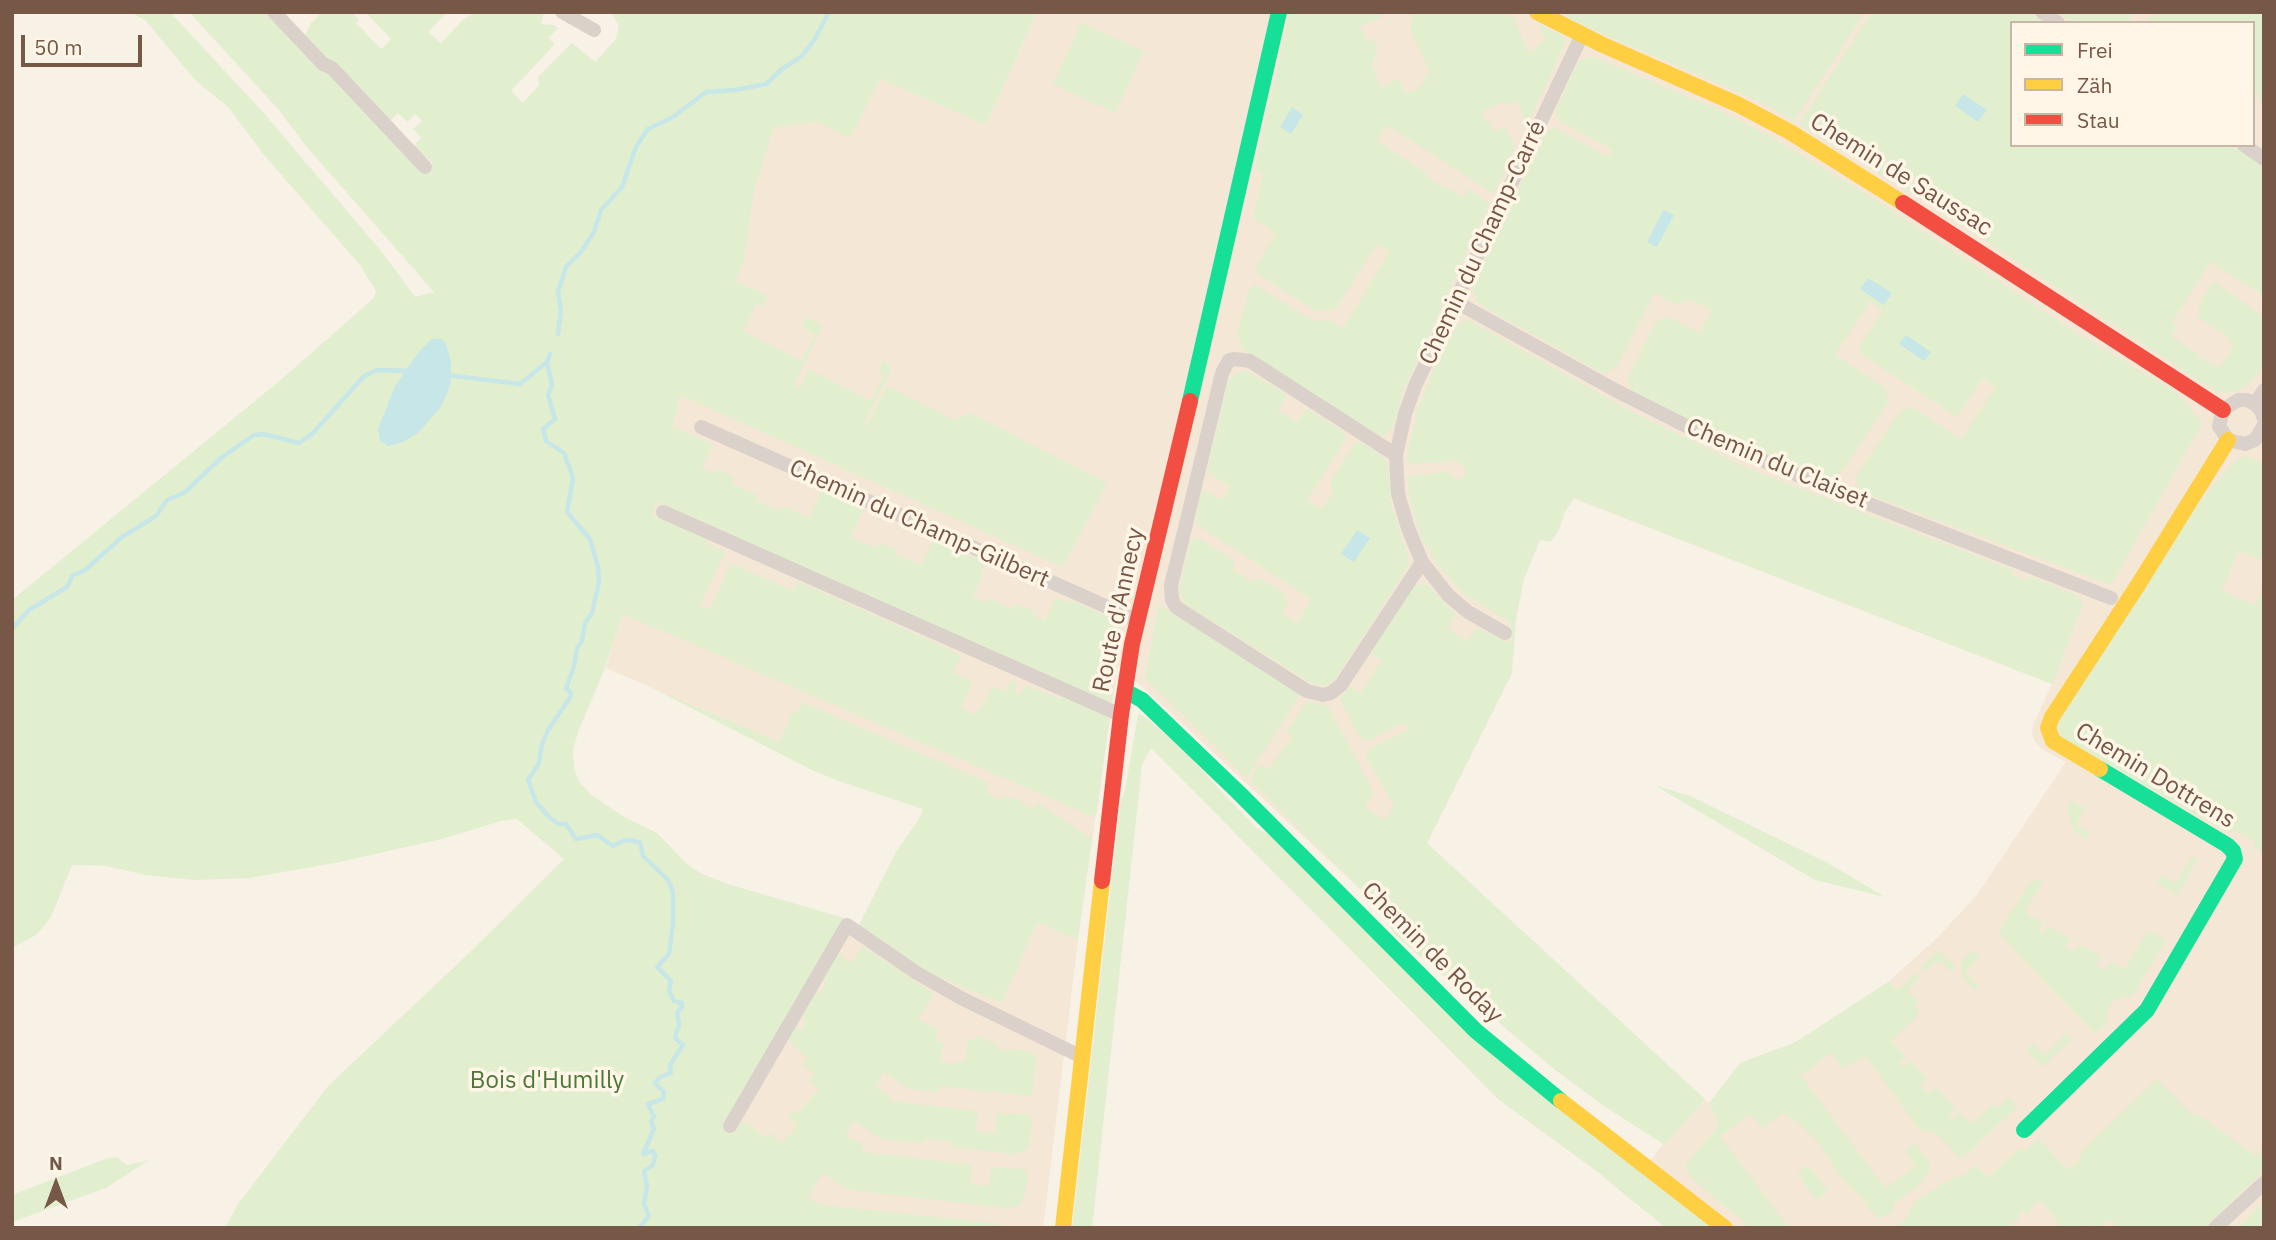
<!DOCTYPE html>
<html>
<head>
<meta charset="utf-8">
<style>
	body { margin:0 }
	#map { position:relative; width:2276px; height:1240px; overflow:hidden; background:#f7f1e6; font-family:"IBM Plex Sans",sans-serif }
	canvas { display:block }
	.frame { position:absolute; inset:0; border:14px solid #775745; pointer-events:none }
	.legend { position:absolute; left:2010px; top:21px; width:245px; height:126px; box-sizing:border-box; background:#fff6e8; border:2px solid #c9b6a7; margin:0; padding:9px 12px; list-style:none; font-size:21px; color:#775745 }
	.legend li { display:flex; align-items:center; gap:14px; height:35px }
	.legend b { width:35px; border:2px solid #c9b6a7 }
	.north { position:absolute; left:21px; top:1149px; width:70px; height:70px; -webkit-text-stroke:5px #fff6e8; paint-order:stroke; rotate:0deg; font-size:19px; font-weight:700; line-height:28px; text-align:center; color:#775745 }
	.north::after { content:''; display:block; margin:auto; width:24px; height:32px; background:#775745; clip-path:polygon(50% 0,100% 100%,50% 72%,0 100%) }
	.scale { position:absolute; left:21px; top:35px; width:121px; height:32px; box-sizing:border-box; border:4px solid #775745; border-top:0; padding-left:9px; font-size:21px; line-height:24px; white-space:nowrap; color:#775745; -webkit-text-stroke:5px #fff6e8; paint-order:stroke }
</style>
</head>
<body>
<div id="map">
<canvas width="2276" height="1240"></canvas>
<div class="frame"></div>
<ul class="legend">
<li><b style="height:9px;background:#16e098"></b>Frei</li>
<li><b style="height:9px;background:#ffcf43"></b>Zäh</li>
<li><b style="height:9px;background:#f24e42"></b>Stau</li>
</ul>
<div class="north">N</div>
<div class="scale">50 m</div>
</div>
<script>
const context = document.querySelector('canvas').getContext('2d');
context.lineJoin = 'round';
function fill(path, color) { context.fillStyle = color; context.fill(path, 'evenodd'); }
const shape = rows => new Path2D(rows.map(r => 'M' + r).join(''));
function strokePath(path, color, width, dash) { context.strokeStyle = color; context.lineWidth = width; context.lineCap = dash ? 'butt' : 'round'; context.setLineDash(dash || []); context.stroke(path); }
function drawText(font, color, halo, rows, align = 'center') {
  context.font = font + ' "IBM Plex Sans",sans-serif'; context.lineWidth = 7; context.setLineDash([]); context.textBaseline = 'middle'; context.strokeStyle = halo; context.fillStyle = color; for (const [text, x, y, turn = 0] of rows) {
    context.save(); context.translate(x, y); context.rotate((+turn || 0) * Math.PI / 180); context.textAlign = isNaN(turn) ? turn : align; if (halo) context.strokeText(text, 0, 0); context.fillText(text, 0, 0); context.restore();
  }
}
fill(shape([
	[1037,12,2264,12,2264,1202,2237,1228,1714,1228,1642,1172,1663,1144,1668,1142,1705,1099,1709,1103,1740,1063,1794,1043,1834,1019,1888,982,1935,940,1977,895,2066,762,2043,750,2034,740,2032,733,2033,725,2052,684,1557,492,1524,560,1511,623,1510,644,1373,901,1118,664,1087,875,606,668,657,501,680,394,685,397,774,126,817,122,880,79,986,125],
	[2012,23,2253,23,2253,145,2012,145],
	[844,918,886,946,1001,1003,1037,921,1078,940,1043,1228,671,1228,724,1127]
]), '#f4e7d5');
fill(shape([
	[130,12,170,12,261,110,382,252,415,297,434,292,305,145,279,110,189,12,266,12,320,70,330,71,424,173,433,164,425,156,418,156,413,146,421,138,413,129,422,121,415,114,407,122,398,113,390,121,305,36,311,23,322,12,352,12,359,20,356,23,381,49,391,39,365,12,447,12,428,32,441,43,463,20,476,12,544,12,541,24,554,25,558,28,548,38,555,44,511,91,523,103,539,85,538,77,572,43,595,62,616,39,619,26,611,12,1037,12,986,125,880,79,850,138,817,122,774,127,755,187,743,263,735,281,768,296,763,307,756,304,743,331,801,361,815,335,801,327,807,317,823,325,794,385,799,388,809,369,871,401,884,375,878,371,883,360,890,365,891,370,864,424,867,425,887,386,955,420,970,413,1107,483,1063,567,680,395,673,427,713,444,702,468,715,473,717,469,726,473,734,478,732,483,757,495,756,500,780,511,783,506,809,518,822,490,864,508,851,537,876,548,879,543,888,546,897,550,895,554,921,565,933,540,984,562,980,572,983,573,973,597,985,603,988,598,1013,609,1016,604,1027,608,1034,611,1033,615,1045,621,1056,597,1068,603,1070,600,1116,620,1122,626,1111,700,1104,703,657,501,653,516,707,539,707,544,725,552,700,605,710,609,731,563,793,591,798,581,962,655,952,672,972,681,961,708,976,715,979,707,982,708,992,686,1005,692,1010,680,1017,683,1014,692,1020,695,1026,685,1060,699,1062,695,1107,716,1109,720,1097,813,1092,816,623,614,605,668,578,732,573,750,574,769,579,781,590,794,624,817,657,833,688,865,702,874,728,884,844,918,724,1127,735,1132,741,1123,748,1123,765,1138,770,1133,782,1143,798,1125,788,1116,793,1111,797,1114,819,1089,809,1080,814,1074,802,1064,807,1058,790,1042,789,1035,793,1029,798,1028,802,1030,806,1025,801,1014,813,994,820,993,825,986,823,977,837,953,851,963,863,946,934,994,918,1019,937,1029,936,1042,943,1042,941,1062,957,1064,958,1061,965,1061,968,1038,974,1041,978,1035,997,1045,997,1049,1023,1050,1036,1056,1032,1096,939,1086,938,1092,909,1089,884,1072,875,1087,892,1097,891,1101,978,1111,976,1131,995,1133,997,1113,1029,1115,1032,1119,1029,1146,1024,1152,1015,1154,952,1147,950,1141,926,1139,922,1143,882,1139,854,1121,846,1135,862,1144,863,1152,972,1165,970,1184,989,1186,991,1167,1024,1169,1028,1173,1025,1196,1019,1205,1009,1208,876,1193,846,1189,823,1173,808,1197,820,1205,985,1222,1017,1228,225,1228,238,1204,328,1086,468,954,564,859,517,819,501,821,442,839,335,863,249,878,195,880,146,875,106,866,72,865,51,917,44,926,36,935,12,948,12,600,283,378,374,298,376,291,360,265,264,155,229,108,195,80,145,20],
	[1290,12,1382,12,1381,17,1360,27,1367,41,1373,39,1378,47,1372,65,1381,88,1398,78,1406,94,1420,88,1419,85,1426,81,1424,75,1430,72,1410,28,1413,22,1409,12,1511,12,1529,53,1538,48,1537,44,1546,40,1539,24,1561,35,1566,41,1529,122,1525,120,1516,100,1506,105,1504,101,1481,112,1486,122,1489,121,1494,132,1505,127,1515,147,1494,194,1387,125,1377,141,1427,174,1426,176,1442,187,1443,185,1463,197,1468,189,1486,201,1488,206,1403,391,1394,424,1389,432,1384,435,1377,434,1243,350,1237,334,1249,290,1254,284,1305,316,1317,321,1329,320,1343,328,1390,252,1377,244,1336,308,1324,311,1314,310,1258,274,1256,266,1276,234,1253,218,1263,174,1255,168],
	[1567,12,1865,12,1794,121,1764,103,1565,18],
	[1872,12,2028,12,2045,23,2012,23,2012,145,2232,145,2264,166,2261,176,2264,178,2264,296,2210,262,2172,322,2177,326,2171,336,2198,354,2197,356,2220,368,2234,345,2228,340,2229,337,2197,317,2201,311,2197,308,2212,283,2216,283,2264,317,2262,320,2264,363,2257,375,2245,387,2234,392,2223,393,2212,389,1943,213,1799,124],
	[2057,12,2134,12,2127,23,2073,23],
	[2153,12,2264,12,2264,104,2258,100,2260,96,2253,91,2253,23,2146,23],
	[1081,23,1144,51,1115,113,1053,84],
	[1594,57,1712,107,1769,136,1876,200,2078,334,2177,393,2202,423,2111,585,1859,491,1855,478,1901,410,1913,408,1961,439,1996,387,1983,378,1957,417,1861,354,1860,345,1882,311,1870,301,1835,355,1885,388,1888,402,1841,473,1826,478,1708,429,1631,390,1628,377,1656,321,1668,317,1700,332,1712,310,1690,299,1677,305,1654,293,1617,366,1604,374,1477,303,1472,288,1545,132,1555,128,1609,157,1613,150,1559,121,1555,111,1579,60],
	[1469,320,1630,411,1750,469,2013,570,2012,575,2027,580,2029,576,2077,595,2083,604,2052,684,1574,498,1565,512,1558,532,1550,542,1540,540,1524,579,1516,619,1512,673,1427,843,1705,1099,1668,1142,1663,1144,1601,1104,1554,1069,1396,936,1373,901,1250,781,1260,764,1269,769,1278,755,1280,755,1292,736,1288,733,1288,729,1307,701,1328,706,1373,791,1365,807,1385,820,1394,806,1366,756,1368,750,1411,728,1401,723,1368,741,1360,737,1340,700,1349,686,1361,693,1381,660,1369,652,1412,587,1427,584,1456,614,1448,629,1467,641,1477,628,1510,643,1511,623,1462,593,1437,563,1422,540,1411,506,1407,476,1449,472,1456,481,1467,474,1463,464,1454,459,1452,461,1412,464,1406,460,1416,414,1431,375,1455,326],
	[1248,371,1287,395,1278,410,1297,422,1307,409,1345,433,1346,438,1307,500,1322,509,1334,491,1330,486,1332,479,1355,443,1361,442,1383,456,1389,469,1391,504,1410,563,1333,682,1323,686,1311,683,1185,604,1179,591,1190,541,1198,538,1233,560,1235,565,1233,570,1252,582,1260,578,1284,593,1288,603,1282,613,1297,623,1311,599,1197,525,1196,517,1203,489,1222,500,1230,487,1207,472,1228,380,1238,372],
	[2246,456,2264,463,2264,560,2238,551,2222,591,2256,605,2264,585,2264,854,2253,847,2255,842,2232,829,2230,833,2076,746,2060,736,2057,725,2199,503,2236,460],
	[1159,605,1300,694,1247,778,1145,678],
	[648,686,779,742,793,711,798,712,802,702,989,783,985,792,993,796,1002,800,1004,796,1011,799,1013,797,1034,809,1037,803,1044,807,1092,839,1078,940,1037,922,1002,1003,932,974,858,927,896,852,919,819,923,809,836,780,810,769],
	[1138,714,1142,715,1184,749,1218,788,1257,828,1268,834,1453,1019,1714,1228,1666,1228,1595,1170,1499,1100,1151,748,1142,765,1092,1228,1072,1228,1120,804,1125,790],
	[1654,785,1690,796,1828,863,1885,897,1815,880],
	[2072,800,2085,808,2076,825,2090,833,2087,839,2075,832,2066,810],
	[2192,856,2197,859,2177,896,2157,883,2162,875,2176,883],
	[2044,879,2025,912,2043,923,2039,930,2043,934,2048,926,2070,938,2065,947,2074,952,2079,944,2101,956,2096,965,2105,971,2111,962,2125,969,2148,930,2166,940,2131,998,2123,996,2113,1001,2106,1013,2108,1022,2095,1034,2000,935,2000,930,2030,882],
	[1939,950,1956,967,1951,972,1941,962,1936,962,1925,972,1921,967],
	[1972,950,1979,958,1965,972,1979,986,1975,990,1963,978,1961,961],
	[1916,973,1920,977,1910,987,1909,992,1918,1001,1914,1006,1919,1011,1918,1016,1891,1041,1906,1056,1899,1064,1903,1067,1910,1061,1919,1070,1928,1078,1920,1086,1928,1093,1935,1087,1956,1108,1949,1115,1952,1119,1960,1113,1971,1124,1993,1104,1998,1108,2008,1097,2017,1107,1964,1157,1959,1157,1934,1131,1926,1132,1919,1129,1865,1056,1843,1069,1831,1053,1801,1076,1885,1188,1916,1166,1906,1151,1915,1143,1928,1160,1930,1167,1923,1182,1894,1203,1894,1210,1889,1215,1880,1218,1869,1211,1867,1203,1841,1178,1819,1143,1797,1122,1783,1113,1762,1128,1751,1114,1720,1136,1789,1228,1751,1228,1698,1184,1688,1173,1685,1165,1719,1125,1709,1103,1740,1063,1794,1043,1888,982,1897,990],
	[2067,1033,2072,1039,2042,1067,2026,1050,2033,1043,2044,1055],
	[2157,1079,2193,1116,2196,1113,2256,1156,2264,1145,2264,1171,2204,1228,2119,1228,2109,1219,2100,1228,2087,1228,2084,1224,2079,1228,2056,1228,2060,1224,2040,1201,2032,1207,2027,1215,2023,1210,2020,1212,2018,1219,2008,1228,1895,1228,1908,1217,1914,1202,1949,1180,1965,1174,1975,1165,1989,1178,2019,1148,2024,1152,2038,1138,2068,1170,2082,1157,2079,1154],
	[116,1157,127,1165,149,1160,106,1188,12,1222,12,1195,105,1159],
	[1808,1165,1828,1191,1817,1200,1797,1174],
	[2264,1202,2264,1228,2237,1228]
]), '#e2efcf');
fill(shape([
	[1963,94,1987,110,1978,122,1955,106],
	[1292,107,1303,115,1291,134,1280,127],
	[1663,210,1674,215,1657,247,1647,242],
	[1868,278,1892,293,1884,305,1860,289],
	[1906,335,1931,352,1924,361,1899,344],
	[439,338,444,341,448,350,451,362,451,383,446,396,441,407,418,433,403,442,388,446,380,441,378,429,395,386,420,350,432,339],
	[1357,530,1370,538,1354,562,1341,554]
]), '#c7e6e8');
strokePath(shape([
	[558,334,561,310,558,292,566,267,581,252,594,232,601,210,622,187,636,147,648,129,673,117,706,92,735,90,766,84,782,69,802,56,815,39,829,12],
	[550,354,547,362,552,385,548,395,555,419,543,429,546,441,564,453,573,478,567,512,590,539,598,567,599,582,592,613,585,623,582,641,577,648,574,666,566,689,570,691,571,696,548,730,542,744,539,763,528,780,536,802,550,818,559,824,566,824,576,839,597,835,613,846,625,840,640,842,643,856,668,880,673,892,673,924,669,954,657,967,671,981,669,991,674,1001,682,1003,682,1007,677,1013,679,1025,675,1038,683,1045,670,1065,671,1073,660,1077,655,1083,664,1092,663,1099,648,1104,654,1117,651,1121,654,1129,643,1154,653,1151,655,1156,653,1165,644,1171,647,1186,644,1204,649,1216,639,1228],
	[446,375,520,384,547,362],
	[12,629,29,610,67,587,73,575,84,571,122,537,156,516,167,500,184,493,221,458,254,435,263,434,299,443,313,433,364,376,377,370,409,371]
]), '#c7e6e8', 4.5);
strokePath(shape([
	[274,12,323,64,332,68,425,167],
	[562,12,594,30],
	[2042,12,2058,23],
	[2244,145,2264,159],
	[1456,302,1615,390,1712,439,1838,492,2111,598],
	[2255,404,2264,390],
	[2264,419,2260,409,2255,404,2247,400,2238,400,2223,410,2219,426,2228,440,2245,444,2255,440,2264,425],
	[701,427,1137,620],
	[1396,455,1250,361,1234,359,1229,360,1222,373,1186,524,1171,585,1172,600,1176,607,1182,611,1307,691,1323,695,1331,693,1341,685,1422,562],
	[663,512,1121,715],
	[1505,633,1468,612,1448,595,1422,562,1408,528,1398,494,1396,455,1405,414,1415,386,1582,35],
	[730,1126,847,925,917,973,961,998,1082,1057],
	[2215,1228,2264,1183]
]), '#dad1cb', 14);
strokePath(shape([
	[1190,401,1279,12],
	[1125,691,1142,700,1239,793,1476,1031,1561,1101],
	[2024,1130,2147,1010,2235,859,2233,851,2227,845,2100,769]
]), '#16e098', 16);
strokePath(shape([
	[1537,12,1603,45,1739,105,1790,132,1903,203],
	[2100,769,2053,741,2048,728,2052,717,2138,585,2228,440],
	[1561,1101,1725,1228],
	[1063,1228,1102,881]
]), '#ffcf43', 16);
strokePath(shape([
	[1903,203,2223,410],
	[1102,881,1121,715,1132,644,1190,401]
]), '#f24e42', 16);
drawText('24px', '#775745', '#fff6e8', [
	["Chemin de Saussac",1901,175,32],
	["Chemin du Champ-Carré",1483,243,-65],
	["Chemin du Claiset",1777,464,23],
	["Chemin du Champ-Gilbert",919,524,24],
	["Route d'Annecy",1119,610,-78],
	["Chemin Dottrens",2155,776,31],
	["Chemin de Roday",1432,953,45]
]);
drawText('24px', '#4c7839', '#fff6e8', [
	["Bois d'Humilly",547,1081]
]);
</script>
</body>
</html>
